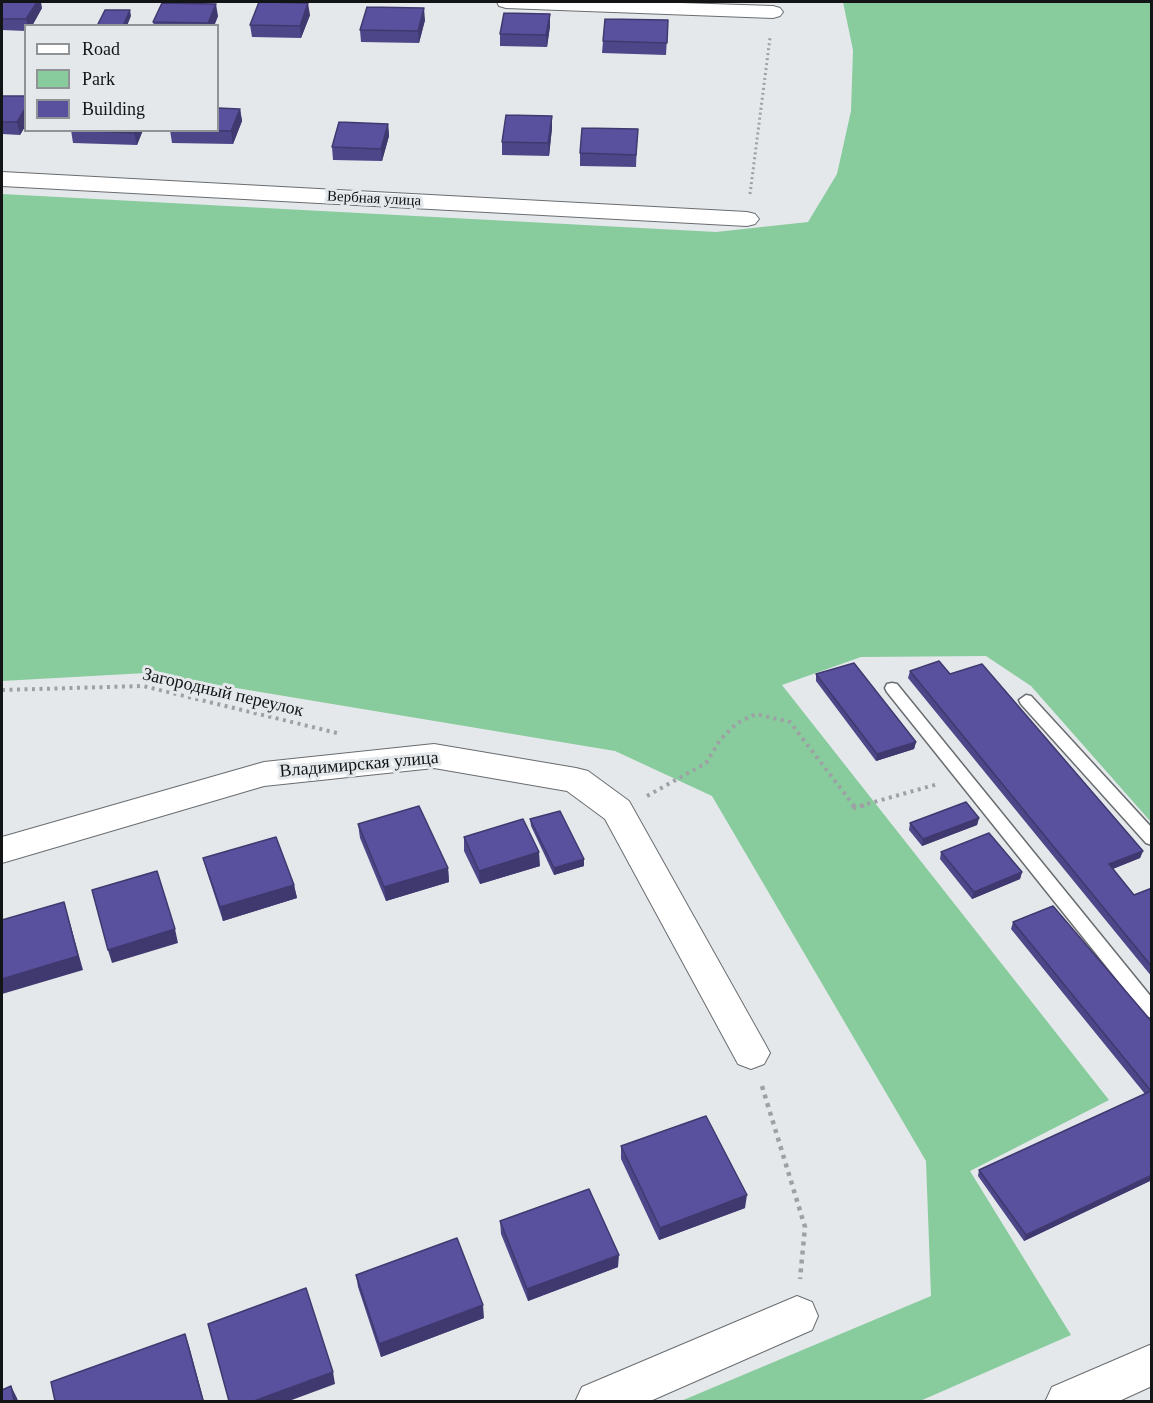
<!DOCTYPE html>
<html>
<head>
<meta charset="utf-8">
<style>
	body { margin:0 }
	#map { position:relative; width:1153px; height:1403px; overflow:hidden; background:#e4e8eb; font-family:Georgia,serif }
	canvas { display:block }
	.frame { position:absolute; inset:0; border:3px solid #121415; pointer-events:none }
	.legend { position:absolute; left:24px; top:24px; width:195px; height:108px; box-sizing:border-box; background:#e4e8eb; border:2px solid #909395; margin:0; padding:8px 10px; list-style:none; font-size:18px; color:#121415 }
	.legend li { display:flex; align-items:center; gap:12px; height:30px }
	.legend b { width:30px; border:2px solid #909395 }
</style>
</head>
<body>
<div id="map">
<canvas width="1153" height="1403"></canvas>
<div class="frame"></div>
<ul class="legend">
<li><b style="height:8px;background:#fff"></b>Road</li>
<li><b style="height:16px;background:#88cb9d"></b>Park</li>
<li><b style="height:16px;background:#5a519e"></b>Building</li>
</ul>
</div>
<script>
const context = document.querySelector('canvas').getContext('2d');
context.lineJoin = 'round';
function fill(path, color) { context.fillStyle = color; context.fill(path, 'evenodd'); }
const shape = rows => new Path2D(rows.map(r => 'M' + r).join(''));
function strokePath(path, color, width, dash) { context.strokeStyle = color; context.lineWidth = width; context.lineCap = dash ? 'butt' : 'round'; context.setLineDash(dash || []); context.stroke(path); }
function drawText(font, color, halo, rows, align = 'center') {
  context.font = font + ' Georgia,serif'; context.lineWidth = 6; context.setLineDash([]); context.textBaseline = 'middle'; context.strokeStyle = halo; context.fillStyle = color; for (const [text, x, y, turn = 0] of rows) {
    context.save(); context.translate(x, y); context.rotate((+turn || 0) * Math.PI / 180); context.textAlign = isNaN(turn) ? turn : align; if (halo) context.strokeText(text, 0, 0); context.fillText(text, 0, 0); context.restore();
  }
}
fill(shape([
	[843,2,1151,2,1151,822,1031,686,986,656,861,657,782,685,1109,1100,970,1171,1071,1335,920,1401,681,1401,931,1296,926,1161,712,796,615,751,146,673,2,681,2,194,716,232,808,222,837,174,851,111,853,50]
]), '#88cb9d');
const lane = shape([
	[892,683,897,684,1152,998,1152,1018,1146,1016,887,692,885,688,887,684,892,683],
	[1026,695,1031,696,1152,828,1152,845,1146,843,1021,704,1019,700,1026,695]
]);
const street = shape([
	[497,2,650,2,773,6,780,8,783,12,780,16,773,18,506,8,499,6,497,2],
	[2,172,747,212,755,214,759,219,755,224,747,226,2,186,2,172],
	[434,744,576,768,588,771,629,801,764,1042,770,1053,764,1064,751,1069,738,1064,605,819,567,791,434,768,264,786,2,863,2,837,264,762,434,744],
	[797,1296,812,1302,818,1316,812,1330,648,1402,575,1402,582,1387,797,1296],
	[1152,1344,1152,1386,1117,1402,1045,1402,1052,1387,1152,1344]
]);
strokePath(lane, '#6a6d70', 3);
strokePath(street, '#6a6d70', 2);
strokePath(shape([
	[750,194,770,38]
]), '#9ea1a4', 3, [2, 3]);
strokePath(shape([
	[2,690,143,686,337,733],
	[647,796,706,763,720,740,737,723,756,714,790,722,854,806],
	[860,806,938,784]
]), '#9ea1a4', 4, [3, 4.5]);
strokePath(shape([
	[853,805,855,808,865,805],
	[762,1086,805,1227,800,1279]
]), '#9ea1a4', 4.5, [4, 5]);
fill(lane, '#fff');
fill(street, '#fff');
fill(shape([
	[2,2,42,8,32,26,26,26,26,31,2,30],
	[310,15,301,38,252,37,250,25],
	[218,16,214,26,154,26,153,22],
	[425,20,419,43,361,42,360,30],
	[668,20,666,55,602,53,603,41],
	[550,26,547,47,500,46,500,34],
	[2,96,26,96,26,125,20,135,2,134],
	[240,109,242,121,233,144,172,143,170,130,218,130],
	[388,124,389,136,382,161,333,160,332,147],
	[552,128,549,156,502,155,502,142],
	[71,130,143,130,137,145,73,143],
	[637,142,636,167,580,166,580,153],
	[910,671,950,674,1143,851,1140,858,1113,869,1134,895,1152,888,1152,977,908,678],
	[816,674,916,742,914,749,876,761,816,681],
	[979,818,977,825,922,846,909,830,910,823],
	[530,819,584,866,554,875,531,826],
	[358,824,448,868,449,882,386,901,360,838],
	[464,837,540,866,480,884,464,851],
	[941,852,1022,872,1020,879,972,899,940,859],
	[203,858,294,885,297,898,223,921,207,872],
	[1013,922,1152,1022,1152,1180,1024,1241,978,1176,979,1170,1145,1094,1011,929],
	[621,1146,745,1208,659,1240,621,1159],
	[500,1221,618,1267,528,1301,501,1234],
	[356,1275,484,1318,381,1357,358,1287]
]), '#4d4688');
fill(shape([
	[37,2,41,2,42,8,32,26,28,26,26,19],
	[308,3,310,15,301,38,300,26],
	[216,4,218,16,214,26,208,26,208,23],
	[424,8,425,20,419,43,418,31],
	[130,10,131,16,127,26,123,26],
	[550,14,550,26,547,47,546,35],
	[26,107,26,125,20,135,17,122],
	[240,109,242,121,233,144,231,131],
	[552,116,552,128,549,156,548,143],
	[388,124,389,136,382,161,381,149],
	[135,130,143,130,137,145,134,133],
	[916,742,914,749,876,761,877,754],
	[979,818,977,825,922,846,923,839],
	[1143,851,1140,858,1107,871,1109,864],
	[539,852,540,866,480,884,479,871],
	[584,859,584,866,554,875,554,868],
	[448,868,449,882,386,901,384,887],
	[1022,872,1020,879,972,899,974,892],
	[294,885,297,898,223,921,220,907],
	[64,902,83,970,2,994,2,979],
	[175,929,178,943,112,963,108,950],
	[1152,1175,1152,1180,1024,1241,1026,1235],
	[747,1195,745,1208,659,1240,660,1228],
	[619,1255,618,1267,528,1301,527,1289],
	[483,1305,484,1318,381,1357,379,1344],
	[185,1334,189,1346,204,1401,203,1401],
	[333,1372,335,1384,289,1401,254,1401],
	[11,1386,17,1398,18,1401,14,1401]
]), '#3f396f');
const building = shape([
	[2,2,37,2,26,19,2,19,2,2],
	[259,2,262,2,308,3,300,26,250,25,259,2],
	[162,3,216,4,208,23,153,22,162,3],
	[367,7,424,8,418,31,360,30,367,7],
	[105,10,130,10,123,26,97,26,105,10],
	[504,13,550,14,546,35,500,34,504,13],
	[605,19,668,20,667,43,603,41,605,19],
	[2,96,26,96,26,107,17,122,2,122,2,96],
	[218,108,240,109,231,131,191,130,218,130,218,108],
	[506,115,552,116,548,143,502,142,506,115],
	[339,122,388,124,381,149,332,147,339,122],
	[582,128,638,129,636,155,580,153,582,128],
	[71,130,135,130,134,133,71,130],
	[939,661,950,674,982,664,1143,851,1109,864,1134,895,1152,888,1152,967,910,671,939,661],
	[854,663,916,742,877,754,816,674,854,663],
	[966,802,979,818,923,839,910,823,966,802],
	[419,806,448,868,384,887,358,824,419,806],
	[560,811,584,859,554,868,530,819,560,811],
	[523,819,539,852,479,871,464,837,523,819],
	[989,833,1022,872,974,892,941,852,989,833],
	[276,837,294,885,220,907,203,858,276,837],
	[157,871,175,929,108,950,92,890,157,871],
	[64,902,78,956,2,979,2,920,64,902],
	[1053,906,1152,1022,1152,1175,1026,1235,979,1170,1151,1091,1013,922,1053,906],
	[706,1116,747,1195,660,1228,621,1146,706,1116],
	[589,1189,619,1255,527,1289,500,1221,589,1189],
	[457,1238,483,1305,379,1344,356,1275,457,1238],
	[306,1288,333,1372,254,1401,229,1401,208,1324,306,1288],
	[185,1334,203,1401,55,1401,51,1382,185,1334],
	[11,1386,14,1401,2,1401,2,1390,11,1386]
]);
fill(building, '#5a519e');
strokePath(building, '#3f396f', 1.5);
drawText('15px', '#121415', '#e4e8eb', [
	["Вербная улица",374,199,3]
]);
drawText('18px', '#121415', '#e4e8eb', [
	["Загородный переулок",223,693,13],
	["Владимирская улица",359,765,-5]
]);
</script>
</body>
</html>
